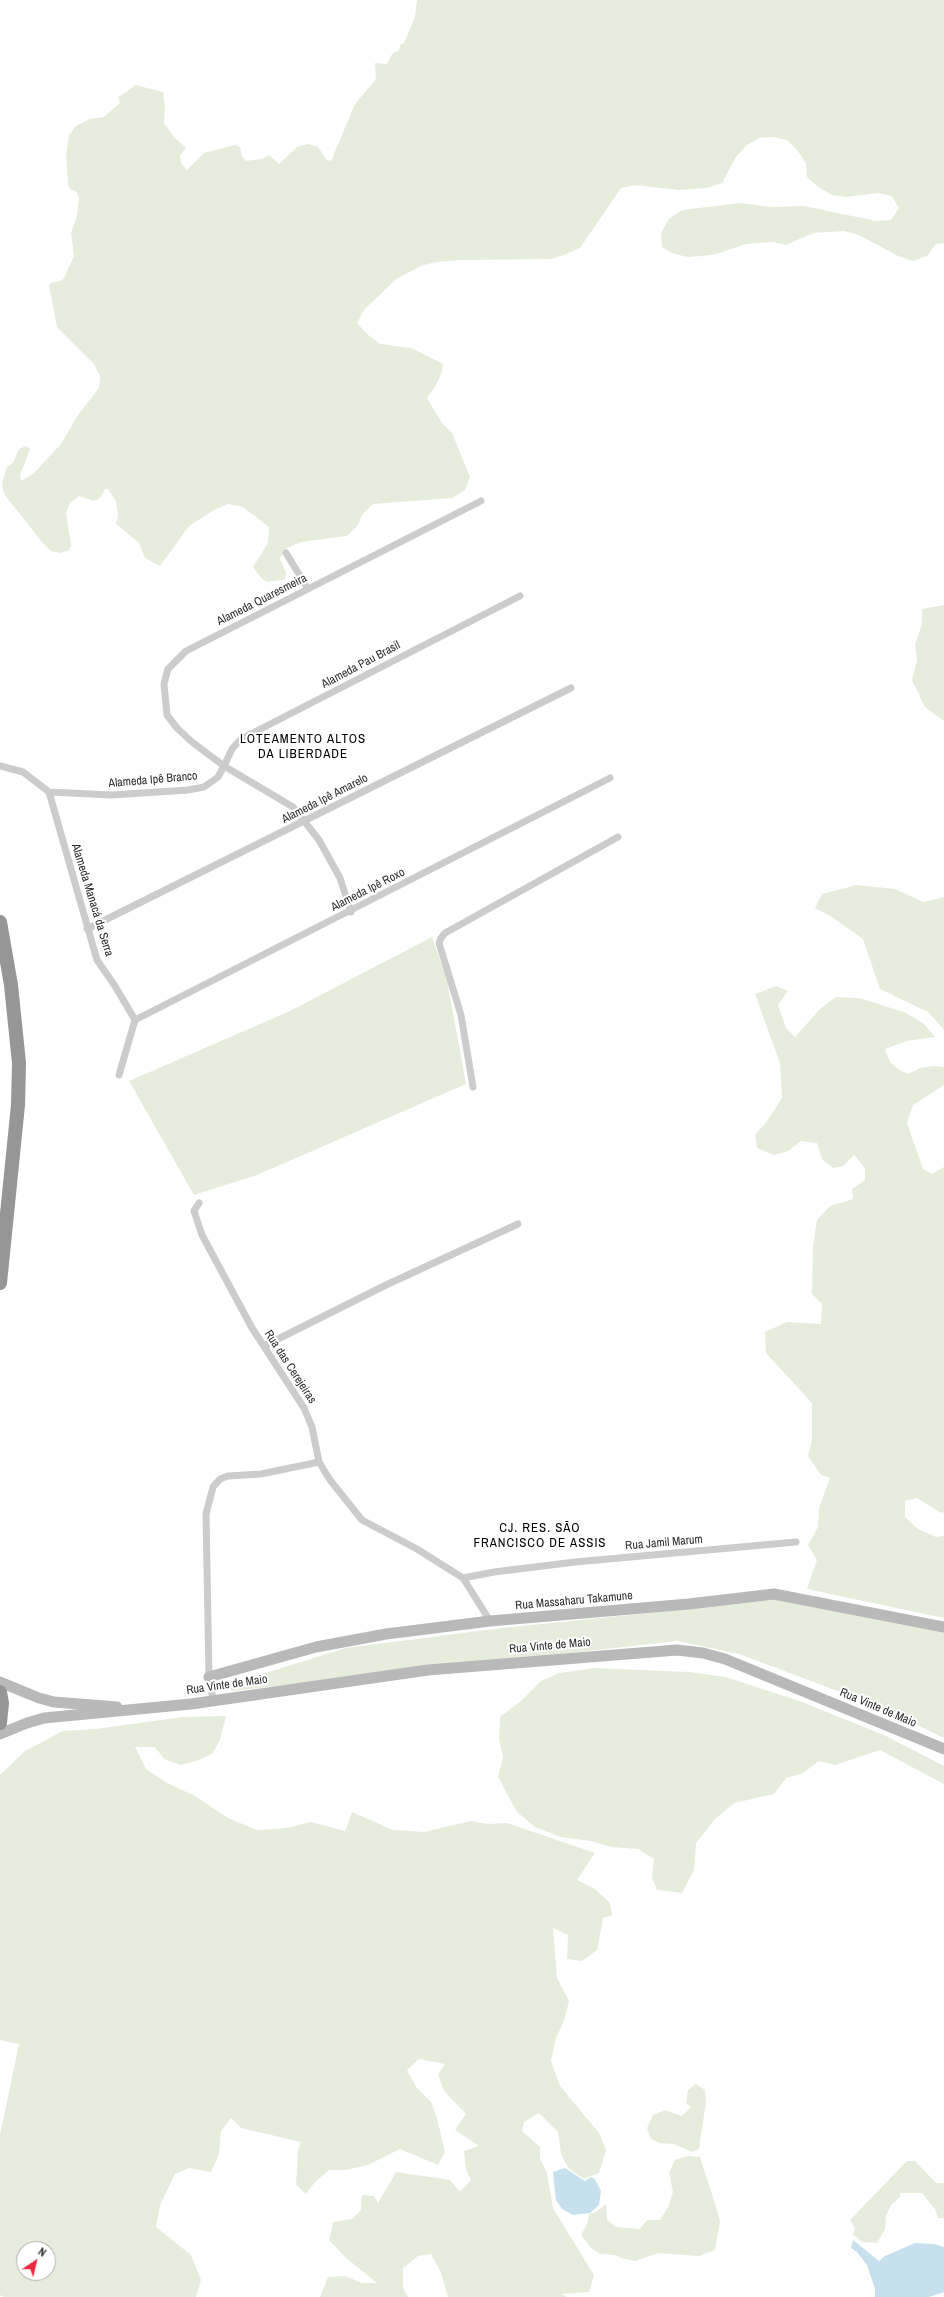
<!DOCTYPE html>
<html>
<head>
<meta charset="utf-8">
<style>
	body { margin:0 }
	#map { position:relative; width:944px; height:2297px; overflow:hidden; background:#fff; font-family:"Archivo Narrow",sans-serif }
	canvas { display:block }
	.north { position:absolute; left:16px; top:2241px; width:40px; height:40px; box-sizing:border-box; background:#fff; border:1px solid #acacac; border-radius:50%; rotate:35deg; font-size:11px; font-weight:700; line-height:16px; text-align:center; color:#2f2f2f }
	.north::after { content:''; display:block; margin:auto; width:14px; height:18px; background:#ee293f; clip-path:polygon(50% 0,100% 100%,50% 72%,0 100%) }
</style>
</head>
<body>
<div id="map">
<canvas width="944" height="2297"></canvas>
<div class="north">N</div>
</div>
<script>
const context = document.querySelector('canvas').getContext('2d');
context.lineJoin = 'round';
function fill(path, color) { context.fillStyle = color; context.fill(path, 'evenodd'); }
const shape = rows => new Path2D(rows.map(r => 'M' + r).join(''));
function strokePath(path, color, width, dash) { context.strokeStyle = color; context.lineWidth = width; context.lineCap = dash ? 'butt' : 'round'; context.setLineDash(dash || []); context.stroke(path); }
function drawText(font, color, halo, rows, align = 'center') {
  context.font = font + ' "Archivo Narrow",sans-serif'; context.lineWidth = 4; context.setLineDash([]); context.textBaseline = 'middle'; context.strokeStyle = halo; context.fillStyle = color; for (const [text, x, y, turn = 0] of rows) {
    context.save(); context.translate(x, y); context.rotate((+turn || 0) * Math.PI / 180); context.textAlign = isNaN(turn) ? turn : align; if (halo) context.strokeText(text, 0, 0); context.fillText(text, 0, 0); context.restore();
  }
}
fill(shape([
	[417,0,944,0,944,243,936,244,927,256,913,261,898,256,859,235,844,231,813,233,786,245,773,242,745,244,717,254,702,256,688,257,674,254,662,247,661,233,669,219,682,210,741,203,771,207,804,206,876,221,891,220,899,208,892,196,878,193,846,197,832,195,818,187,807,177,806,163,797,150,787,140,773,137,759,138,747,145,736,157,722,183,707,188,679,190,635,185,621,188,580,248,566,254,552,259,463,260,435,262,421,266,396,279,364,310,357,323,367,334,380,344,411,348,443,364,442,372,436,385,427,398,442,423,452,433,470,477,465,490,452,498,373,504,363,514,357,526,347,536,301,542,287,548,280,558,286,573,285,579,282,580,267,582,262,579,253,567,268,543,269,527,243,507,228,504,214,510,189,526,160,566,145,558,139,543,116,524,118,515,116,501,108,489,105,489,100,498,94,501,79,496,70,503,66,513,71,545,69,550,60,553,51,551,42,542,4,494,2,483,7,467,13,463,19,449,26,446,30,449,20,475,21,481,33,474,61,444,78,415,99,388,100,376,94,364,57,327,49,286,50,283,61,281,64,278,74,256,71,233,77,216,79,198,77,192,70,189,68,185,66,157,69,135,76,126,90,119,104,117,120,103,118,97,124,94,135,85,163,92,165,107,164,123,174,137,186,148,180,155,181,163,187,170,204,153,235,145,240,147,242,157,246,161,262,159,269,155,279,164,297,147,308,144,318,147,327,160,331,161,355,104,376,79,375,63,387,64,392,54,399,50,400,45,404,43,415,17],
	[944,605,944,721,925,707,912,680,917,660,915,645,922,624,922,609],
	[857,885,895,889,923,902,944,897,944,1030,928,1012,880,989,863,939,832,917,815,908,822,894],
	[432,937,447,980,466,1084,257,1175,194,1195,129,1081,290,1011],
	[776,986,788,991,778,1005,786,1028,795,1037,820,1009,836,997,859,998,904,1012,923,1023,935,1037,907,1041,885,1049,890,1062,898,1069,908,1074,920,1068,933,1066,944,1067,944,1085,913,1105,907,1123,923,1169,932,1174,944,1167,944,1512,941,1513,917,1498,905,1501,905,1517,918,1529,936,1537,944,1536,944,1618,807,1589,817,1560,808,1545,818,1527,819,1508,830,1478,821,1475,808,1456,812,1440,812,1403,766,1353,765,1332,787,1322,821,1324,822,1304,812,1294,813,1246,817,1220,830,1206,853,1199,852,1189,865,1180,865,1168,854,1155,843,1166,833,1168,822,1159,817,1143,801,1141,788,1151,774,1155,757,1148,755,1134,765,1124,782,1098,780,1063,755,994],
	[772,1595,944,1629,944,1738,875,1705,739,1654,677,1641,233,1691,227,1685,346,1648,502,1628,689,1609],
	[595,1668,689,1672,726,1677,802,1702,886,1736,944,1766,944,1784,880,1750,835,1765,819,1761,803,1773,786,1778,774,1794,734,1803,715,1819,696,1843,694,1870,682,1893,657,1890,652,1878,654,1859,638,1849,612,1847,591,1841,561,1837,535,1827,517,1812,498,1777,503,1757,499,1739,500,1717,521,1701,541,1681,559,1673],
	[226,1716,220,1740,212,1754,196,1761,181,1765,164,1759,155,1747,135,1747,146,1769,167,1783,195,1796,228,1818,257,1830,286,1828,311,1822,345,1831,352,1812,393,1830,424,1832,471,1821,488,1824,507,1823,595,1853,577,1880,595,1889,610,1903,612,1915,603,1918,597,1950,582,1961,567,1959,568,1935,553,1928,557,1978,569,2001,564,2021,556,2038,551,2061,560,2086,599,2133,606,2150,599,2173,584,2179,568,2168,561,2154,558,2132,539,2113,524,2122,522,2131,540,2147,540,2159,547,2173,553,2208,594,2275,589,2292,561,2294,567,2297,448,2297,441,2273,431,2254,418,2256,403,2268,403,2288,408,2297,320,2297,328,2277,345,2276,362,2283,377,2283,345,2257,329,2240,333,2222,352,2219,361,2210,362,2195,374,2196,378,2203,396,2172,450,2180,460,2192,471,2180,466,2169,464,2151,479,2146,455,2130,466,2114,444,2091,438,2074,445,2064,419,2059,407,2070,416,2087,431,2102,437,2118,445,2152,438,2165,400,2149,368,2165,346,2170,329,2170,315,2182,306,2194,296,2185,298,2150,301,2142,241,2128,231,2118,221,2131,219,2154,211,2172,189,2168,175,2174,160,2205,156,2227,191,2255,201,2280,196,2297,4,2297,0,2295,0,2135,19,2044,0,2040,0,1775,25,1751,63,1731,96,1729,183,1717],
	[24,2249,48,2249,48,2273,24,2273],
	[696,2084,705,2090,706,2102,699,2149,692,2152,674,2144,660,2143,651,2139,647,2128,653,2115,665,2110,682,2116,691,2107,686,2103,688,2090],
	[688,2156,700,2157,717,2210,720,2221,715,2250,699,2256,658,2253,635,2261,621,2258,615,2255,600,2254,590,2247,581,2235,587,2224,589,2214,596,2212,606,2204,607,2220,616,2227,640,2229,647,2220,660,2220,668,2207,673,2192,669,2173,675,2160],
	[907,2161,915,2161,936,2183,944,2183,944,2218,938,2218,935,2209,922,2193,900,2193,900,2197,891,2205,886,2216,885,2229,877,2243,862,2242,853,2234,855,2229,850,2220]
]), '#e6eddc');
fill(shape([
	[565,2168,585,2181,591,2177,595,2179,601,2191,599,2205,590,2213,573,2215,562,2209,556,2200,553,2172],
	[853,2240,879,2261,885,2256,915,2243,934,2244,944,2247,944,2292,929,2297,875,2297,875,2289,867,2265,857,2252,851,2248]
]), '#c7e0ee');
strokePath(shape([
	[481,501,186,651,168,669,164,684,167,715,177,728,192,742,224,766,232,749,241,739,520,596],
	[286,553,308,589],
	[0,766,23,772,49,792,112,795,188,790,204,787,218,777,224,766,293,807,319,840,340,878,351,912],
	[49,792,97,960,115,986,135,1020,119,1075],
	[87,929,571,688],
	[135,1020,610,778],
	[473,1087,461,1015,439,943,441,938,445,933,618,837],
	[199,1203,194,1211,202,1235,252,1328,304,1408,312,1427,319,1462,330,1480,362,1520,417,1549,463,1578,490,1621],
	[264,1346,386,1285,518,1224],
	[463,1578,494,1572,575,1562,796,1542],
	[213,1700,209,1677,206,1514,213,1487,220,1479,228,1476,261,1474,319,1462]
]), '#ccc', 7);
strokePath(shape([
	[209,1677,316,1647,386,1634,490,1621,689,1604,774,1594,944,1627],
	[0,1682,39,1698,54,1702,117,1707],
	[0,1734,27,1723,44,1718,191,1704,428,1670,677,1650,703,1653,725,1659,944,1749]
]), '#b9b9b9', 11);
strokePath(shape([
	[0,922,11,985,19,1063,18,1105,0,1283],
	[0,1692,2,1703,0,1723]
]), '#969696', 14);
drawText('12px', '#2f2f2f', '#fff', [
	["Alameda Quaresmeira",262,600,-27],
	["Alameda Pau Brasil",361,665,-28],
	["Alameda Ipê Branco",153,780,-5],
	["Alameda Ipê Amarelo",325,799,-27],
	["Alameda Ipê Roxo",368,890,-27],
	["Alameda Manacá da Serra",92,900,73],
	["Rua das Cerejeiras",290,1367,57],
	["Rua Jamil Marum",664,1543,-5],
	["Rua Massaharu Takamune",574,1601,-5],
	["Rua Vinte de Maio",550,1646,-5],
	["Rua Vinte de Maio",227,1685,-8],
	["Rua Vinte de Maio",878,1708,23]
]);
context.letterSpacing = '1px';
drawText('13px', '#000', '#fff', [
	["LOTEAMENTO ALTOS",303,740],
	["DA LIBERDADE",303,755],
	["CJ. RES. SÃO",540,1529],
	["FRANCISCO DE ASSIS",540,1544]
]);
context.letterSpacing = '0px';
</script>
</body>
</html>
